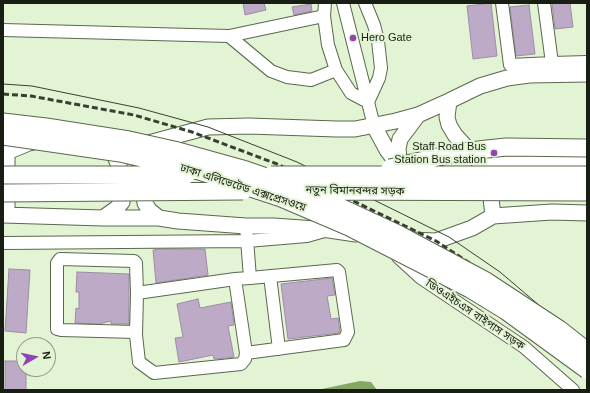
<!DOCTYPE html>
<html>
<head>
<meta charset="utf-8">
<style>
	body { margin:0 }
	#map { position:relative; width:590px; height:393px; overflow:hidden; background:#e3f4d5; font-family:Helvetica,sans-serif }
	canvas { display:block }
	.frame { position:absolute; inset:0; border:4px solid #181e13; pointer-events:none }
	.north { position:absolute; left:16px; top:337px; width:40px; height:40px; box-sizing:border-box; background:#e3f4d5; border:1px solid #929e87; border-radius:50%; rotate:81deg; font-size:11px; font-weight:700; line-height:16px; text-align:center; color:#181e13 }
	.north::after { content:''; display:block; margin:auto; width:14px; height:18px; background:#9242b2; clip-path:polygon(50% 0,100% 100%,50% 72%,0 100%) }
</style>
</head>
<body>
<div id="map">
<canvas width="590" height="393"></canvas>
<div class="frame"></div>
<div class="north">N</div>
</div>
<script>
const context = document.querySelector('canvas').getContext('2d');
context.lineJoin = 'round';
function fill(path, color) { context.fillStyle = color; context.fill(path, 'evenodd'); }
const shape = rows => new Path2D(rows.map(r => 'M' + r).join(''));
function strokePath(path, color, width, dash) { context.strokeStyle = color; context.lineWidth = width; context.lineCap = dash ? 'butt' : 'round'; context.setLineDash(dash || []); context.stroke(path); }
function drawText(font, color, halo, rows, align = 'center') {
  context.font = font + ' Helvetica,"Noto Sans Bengali",sans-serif'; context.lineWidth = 4; context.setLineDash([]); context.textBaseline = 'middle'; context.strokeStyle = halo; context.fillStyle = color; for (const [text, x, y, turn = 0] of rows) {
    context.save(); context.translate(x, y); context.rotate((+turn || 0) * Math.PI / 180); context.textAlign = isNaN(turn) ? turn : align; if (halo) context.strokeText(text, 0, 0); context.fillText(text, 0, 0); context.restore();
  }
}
fill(shape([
	[360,381,371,382,377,390,317,390]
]), '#86a666');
const building = shape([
	[243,3,264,3,266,10,245,15,243,3],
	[491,3,497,56,473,59,467,6,491,3],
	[552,3,570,3,573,27,555,29,552,3],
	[311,4,312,11,294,15,292,7,311,4],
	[529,5,535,54,516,56,510,7,529,5],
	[160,249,205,249,208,275,156,283,153,250,160,249],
	[9,269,30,270,26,333,5,331,9,269],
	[77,272,129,274,129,324,111,324,111,321,99,324,75,323,76,308,79,309,79,292,76,292,77,272],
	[332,278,335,295,327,296,331,319,338,318,340,331,339,333,288,339,281,284,332,278],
	[198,299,200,308,231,302,234,325,228,326,234,357,214,359,213,355,179,362,175,338,183,337,177,304,198,299],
	[5,361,24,361,24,369,26,369,26,390,5,390,5,361]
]);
fill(building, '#bdaac6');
strokePath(building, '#9e8ba6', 1);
const minor = shape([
	[325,3,324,16,328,45,336,70,351,93,368,102,379,78,381,68,378,41,374,25,365,3],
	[343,3,374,126],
	[502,3,510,65,552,63,544,3],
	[3,30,229,36,271,71,287,77,311,80,336,70],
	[229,36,324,16],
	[551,56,552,63,587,62],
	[3,243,247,241,307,236,321,232],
	[398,257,421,278,524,347,573,390],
	[270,276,279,349],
	[235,279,246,353,245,359,241,364,154,373,139,362,136,335,137,293,235,279,250,278,246,226],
	[136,332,61,330,57,329,57,263,60,259,134,261,136,263,137,293],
	[246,353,344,340,348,332,339,272,337,270,250,278]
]);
const major = shape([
	[449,101,447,117,449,125,455,135,481,164,484,170,491,198,493,216],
	[374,126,387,150,406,175],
	[145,144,208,127,249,126,336,129,355,129,396,121,418,115,449,101,480,86,507,78,529,75,587,74],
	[3,152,7,152,29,143,38,141],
	[7,152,7,215],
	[481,164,587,163],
	[402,168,399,157,398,149,400,139,418,115],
	[142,181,145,203,149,210,159,218],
	[3,215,103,218,159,218,178,221,246,226,274,226,329,230,356,234],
	[103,218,117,208,122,202,123,182,119,166,112,149],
	[410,240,436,241,472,228,493,216,552,212,587,213]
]);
strokePath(minor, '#5a684d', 14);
strokePath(major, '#5a684d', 17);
strokePath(minor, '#fff', 12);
strokePath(major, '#fff', 15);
strokePath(shape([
	[3,84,32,86,139,108,208,127,297,162,449,237,500,272,587,346]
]), '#373f31', 1);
strokePath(shape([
	[3,94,31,96,134,115,192,132,277,164,436,241,494,279,572,342,587,357]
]), '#373f31', 3, [6, 3]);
const highwayBridge = shape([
	[3,122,46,127,129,140,174,150,246,170,275,180,329,202,398,234,486,281,559,329,587,351],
	[3,136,120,153,199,171,281,198,349,227,470,289,506,311,587,370],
	[390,168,455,153,487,149,506,147,587,148],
	[3,175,187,175],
	[271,175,587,175],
	[311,191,587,192],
	[3,193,243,191]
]);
strokePath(highwayBridge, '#5a684d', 19, []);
strokePath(highwayBridge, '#fff', 17);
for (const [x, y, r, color] of [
	[353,38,4,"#9242b2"],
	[494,153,4,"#9242b2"]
]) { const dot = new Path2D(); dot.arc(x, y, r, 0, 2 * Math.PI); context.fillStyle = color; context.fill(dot); strokePath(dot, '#e3f4d5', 1.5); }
drawText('11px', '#181e13', '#e3f4d5', [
	["Hero Gate",361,38],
	["Staff Road Bus",486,147,"right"],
	["Station Bus station",486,160,"right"]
], 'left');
drawText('11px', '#181e13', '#e3f4d5', [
	["ঢাকা এলিভেটেড এক্সপ্রেসওয়ে",243,188,18],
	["নতুন বিমানবন্দর সড়ক",355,191,1],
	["ডিওএইচএস বাইপাস সড়ক",475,315,34]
]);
</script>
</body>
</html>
